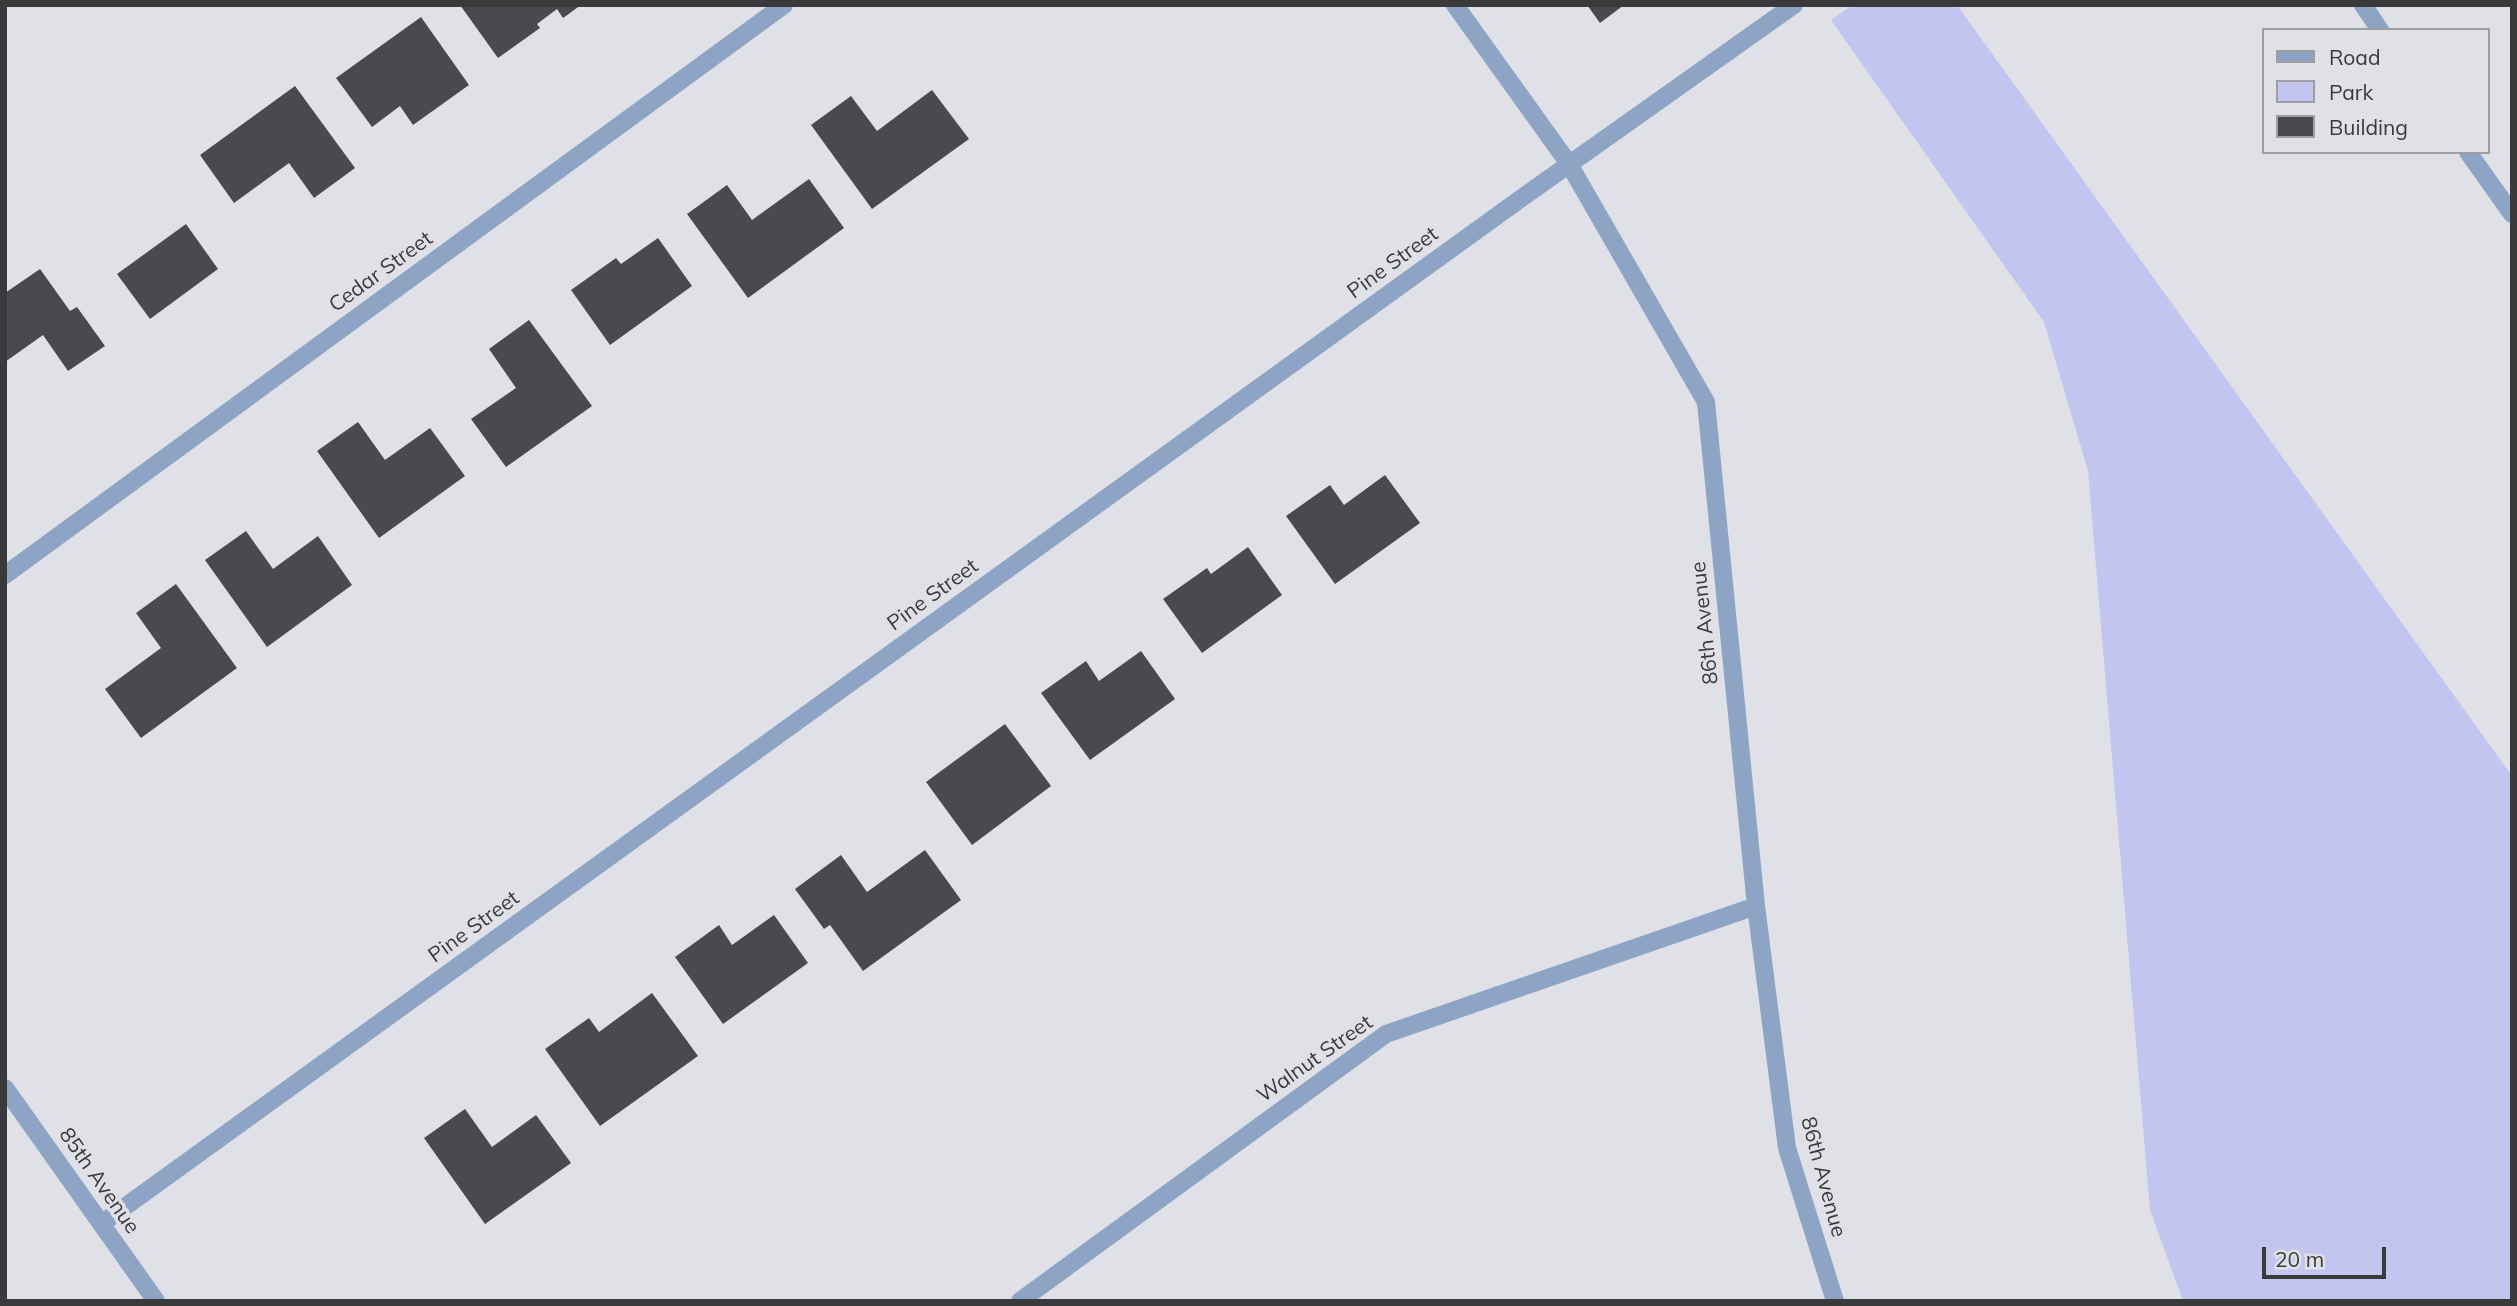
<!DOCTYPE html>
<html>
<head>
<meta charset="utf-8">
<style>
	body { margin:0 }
	#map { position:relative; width:2517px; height:1306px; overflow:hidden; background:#e0e1e6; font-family:Mulish,sans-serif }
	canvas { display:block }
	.frame { position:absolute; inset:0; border:7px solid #3a3a3c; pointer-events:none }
	.legend { position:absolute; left:2262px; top:28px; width:228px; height:126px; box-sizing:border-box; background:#e0e1e6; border:2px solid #9e9ea2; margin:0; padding:9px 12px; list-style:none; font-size:21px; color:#3a3a3c }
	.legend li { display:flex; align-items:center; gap:14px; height:35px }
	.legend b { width:35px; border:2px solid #9e9ea2 }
	.scale { position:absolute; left:2262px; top:1247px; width:124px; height:32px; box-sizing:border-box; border:4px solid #3a3a3c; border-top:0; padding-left:9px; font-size:21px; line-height:24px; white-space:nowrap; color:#3a3a3c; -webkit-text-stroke:5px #e0e1e6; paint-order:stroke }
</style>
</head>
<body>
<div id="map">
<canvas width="2517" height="1306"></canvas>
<div class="frame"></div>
<ul class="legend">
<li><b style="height:9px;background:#8ea4c5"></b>Road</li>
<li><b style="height:19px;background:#c2c5f0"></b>Park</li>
<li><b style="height:19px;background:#49494e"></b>Building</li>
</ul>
<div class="scale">20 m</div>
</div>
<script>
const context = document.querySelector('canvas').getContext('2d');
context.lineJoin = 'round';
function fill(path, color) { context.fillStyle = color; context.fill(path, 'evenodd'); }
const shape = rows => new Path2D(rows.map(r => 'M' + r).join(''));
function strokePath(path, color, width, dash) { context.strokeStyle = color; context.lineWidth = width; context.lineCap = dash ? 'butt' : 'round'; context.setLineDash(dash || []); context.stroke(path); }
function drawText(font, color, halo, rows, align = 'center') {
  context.font = font + ' Mulish,sans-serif'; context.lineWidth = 7; context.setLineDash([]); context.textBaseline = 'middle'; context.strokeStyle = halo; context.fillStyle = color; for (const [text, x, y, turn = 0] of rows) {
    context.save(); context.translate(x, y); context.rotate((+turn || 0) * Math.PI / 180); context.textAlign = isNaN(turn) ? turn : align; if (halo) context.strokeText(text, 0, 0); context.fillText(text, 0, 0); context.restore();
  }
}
fill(shape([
	[1853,5,1957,5,2512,776,2512,1301,2185,1301,2182,1298,2150,1210,2088,471,2044,322,1831,20]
]), '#c2c5f0');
fill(shape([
	[460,5,581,5,563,18,557,9,537,24,540,28,498,58],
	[1587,5,1624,5,1600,23],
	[421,17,469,85,413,125,400,106,372,127,336,78],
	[295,86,355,168,314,198,289,163,234,203,200,155],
	[932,90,969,139,872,209,811,125,851,96,877,131],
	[809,179,844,228,748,298,687,214,727,185,752,220],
	[186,224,218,269,150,319,117,274],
	[658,238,692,286,610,345,571,290,616,258,621,264],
	[40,269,70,311,77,307,105,346,68,371,43,335,5,362,5,293],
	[529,320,592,406,506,467,471,419,516,388,489,349],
	[358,422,385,460,430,428,465,476,379,538,317,451],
	[1385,475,1420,523,1335,584,1286,516,1330,485,1344,505],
	[246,531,273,569,318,536,352,585,267,647,205,560],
	[1248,547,1282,595,1202,653,1163,599,1207,568,1211,574],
	[176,584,237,668,141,738,105,689,161,648,136,613],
	[1141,651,1175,699,1090,760,1041,693,1086,661,1099,681],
	[1005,724,1051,786,972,845,926,782],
	[925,850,961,900,863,971,830,925,824,929,795,889,841,855,867,892],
	[774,915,808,963,723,1024,675,957,719,925,732,945],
	[652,993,698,1056,600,1126,545,1049,589,1018,599,1032],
	[465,1109,492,1147,536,1115,571,1163,485,1224,424,1138]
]), '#49494e');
strokePath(shape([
	[1455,5,1569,164,1706,402,1756,906,1787,1148,1835,1301],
	[2363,5,2380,30],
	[2468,152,2512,214],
	[5,575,784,5],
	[5,1088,156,1301],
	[101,1224,1523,197,1794,5],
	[1020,1301,1386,1034,1756,906]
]), '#8ea4c5', 18);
drawText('21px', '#3a3a3c', '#e0e1e6', [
	["Pine Street",1393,263,-36],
	["Cedar Street",381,272,-36],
	["Pine Street",933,595,-36],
	["86th Avenue",1705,623,-96],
	["Pine Street",474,927,-36],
	["Walnut Street",1315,1059,-35],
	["86th Avenue",1823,1177,75],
	["85th Avenue",99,1181,55]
]);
</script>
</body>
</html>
